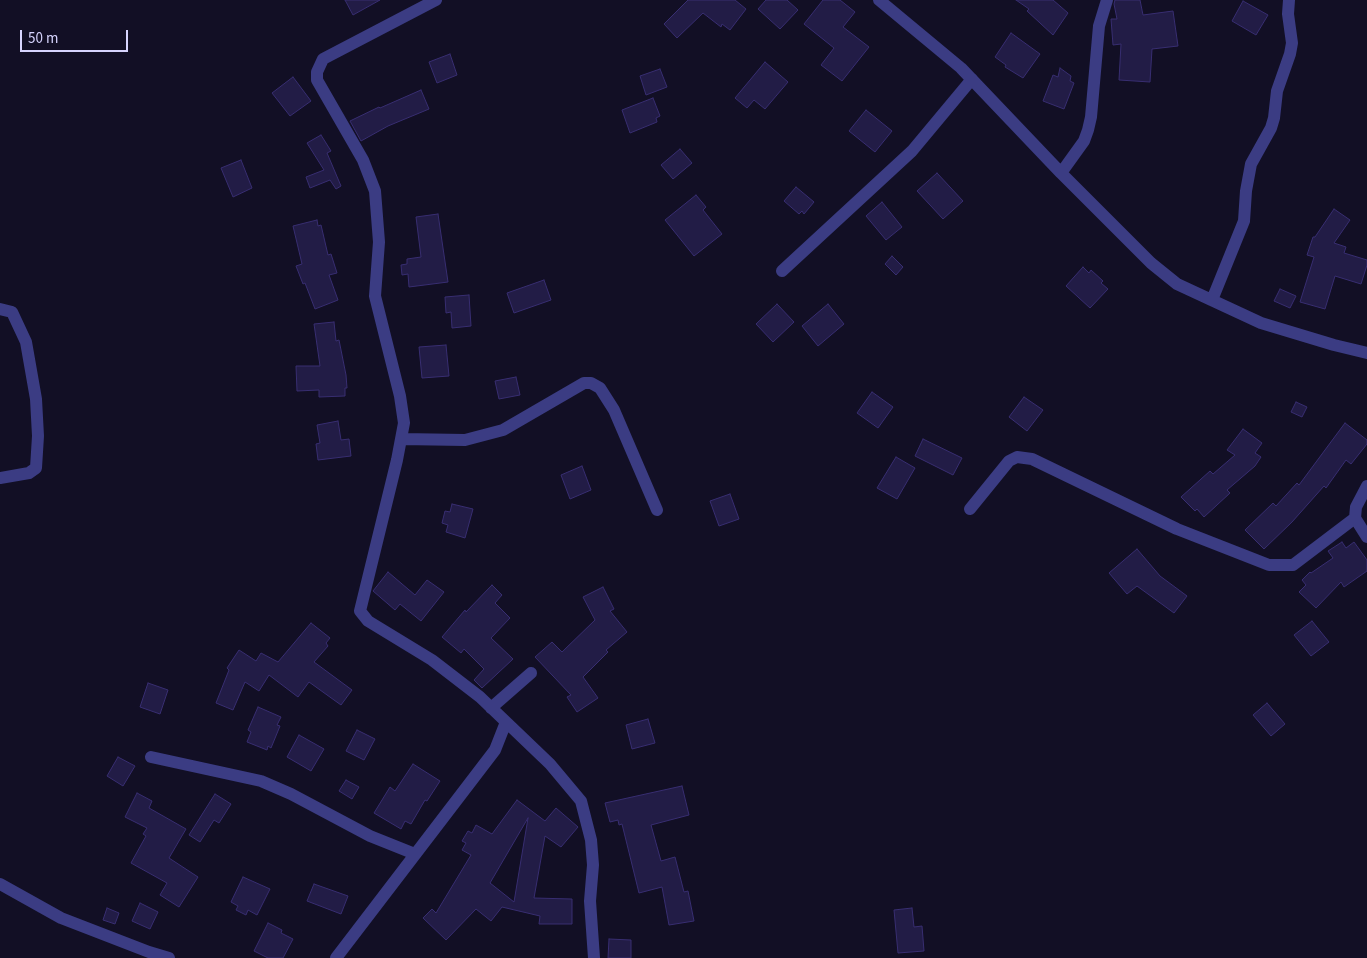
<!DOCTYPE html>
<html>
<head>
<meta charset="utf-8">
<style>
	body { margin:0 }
	#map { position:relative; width:1367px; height:958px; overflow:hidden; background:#120f25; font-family:"Source Sans 3",sans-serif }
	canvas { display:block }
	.scale { position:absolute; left:20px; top:30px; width:108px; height:22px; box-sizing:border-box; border:2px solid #d7d4fe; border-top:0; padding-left:6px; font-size:15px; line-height:18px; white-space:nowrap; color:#d7d4fe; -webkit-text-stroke:4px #120f25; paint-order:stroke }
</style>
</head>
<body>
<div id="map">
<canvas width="1367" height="958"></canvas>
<div class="scale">50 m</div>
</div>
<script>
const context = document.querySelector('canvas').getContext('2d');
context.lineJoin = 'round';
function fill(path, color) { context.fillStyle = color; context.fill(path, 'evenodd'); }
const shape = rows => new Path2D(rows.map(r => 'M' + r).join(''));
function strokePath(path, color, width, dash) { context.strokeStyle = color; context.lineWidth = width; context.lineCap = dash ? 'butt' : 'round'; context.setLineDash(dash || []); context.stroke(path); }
const building = shape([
	[345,0,380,0,353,15,345,0],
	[688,0,735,0,746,9,730,30,722,24,721,27,703,13,677,38,664,24,688,0],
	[766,0,787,0,798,10,780,29,758,9,766,0],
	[823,0,840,0,855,12,843,27,869,47,842,81,821,65,834,48,804,24,823,0],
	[1016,0,1053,0,1068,13,1053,35,1027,11,1029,9,1016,0],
	[1115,0,1140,0,1143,15,1173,11,1178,46,1152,49,1150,82,1119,80,1121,44,1113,45,1111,19,1117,19,1114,4,1115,0],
	[1243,1,1268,15,1256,35,1232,21,1243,1],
	[1011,33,1040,54,1023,78,1005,67,1006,65,995,57,1011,33],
	[450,54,457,75,437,83,429,62,450,54],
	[765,62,788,82,765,109,754,100,747,108,735,98,765,62],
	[1060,68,1071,76,1070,81,1074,83,1064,109,1043,101,1053,75,1058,77,1060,68],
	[660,69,667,87,646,95,640,76,660,69],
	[293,77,311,101,290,116,272,93,293,77],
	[421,90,429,109,388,126,361,141,350,121,379,107,380,108,421,90],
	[653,98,660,116,656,118,657,122,630,133,622,110,653,98],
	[866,110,892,131,875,152,849,131,866,110],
	[321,135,331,151,327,153,341,186,336,189,330,180,310,188,306,177,324,170,307,143,321,135],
	[680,149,692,163,673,179,661,165,680,149],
	[241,160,252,188,233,197,221,168,241,160],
	[937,173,963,201,943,219,917,191,937,173],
	[796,187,814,202,804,214,802,211,799,214,784,201,796,187],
	[696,195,706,207,703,210,722,234,694,256,665,220,696,195],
	[882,202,902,227,886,240,866,216,882,202],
	[1334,209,1350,220,1334,243,1346,247,1344,253,1367,260,1367,265,1361,284,1335,276,1325,309,1300,302,1314,257,1307,255,1313,237,1315,237,1334,209],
	[438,214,448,282,409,287,408,274,402,275,401,265,407,264,407,259,421,257,416,217,438,214],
	[317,220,318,226,321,225,328,255,331,254,337,273,329,275,338,300,315,309,305,283,303,284,296,266,302,264,293,226,317,220],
	[892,256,903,267,896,275,885,264,892,256],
	[1083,267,1089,273,1091,270,1103,281,1101,283,1108,289,1090,308,1066,286,1083,267],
	[544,280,551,300,514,313,507,293,544,280],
	[1280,289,1296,296,1290,308,1274,301,1280,289],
	[469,295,471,326,452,328,451,312,446,313,445,297,469,295],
	[777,304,794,322,773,342,756,324,777,304],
	[828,304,844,324,818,346,802,326,828,304],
	[334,322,336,341,339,340,346,375,347,388,345,388,345,396,319,397,319,390,297,391,296,366,320,366,314,324,334,322],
	[446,345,449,376,422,378,419,347,446,345],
	[516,377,520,395,499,399,495,381,516,377],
	[872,392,893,407,878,428,857,413,872,392],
	[1024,397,1043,410,1027,431,1009,417,1024,397],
	[1296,402,1307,407,1302,417,1291,412,1296,402],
	[338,421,341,440,349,439,351,456,318,460,316,444,320,443,317,425,338,421],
	[1345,423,1367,440,1367,444,1351,464,1346,460,1326,488,1324,486,1292,522,1264,549,1245,530,1273,503,1276,506,1297,483,1299,485,1345,423],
	[1243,429,1262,443,1255,453,1261,457,1255,466,1227,490,1230,493,1204,517,1197,509,1195,511,1181,497,1210,471,1213,474,1235,455,1227,450,1243,429],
	[923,439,962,458,953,475,915,456,923,439],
	[896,457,915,468,897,499,877,488,896,457],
	[582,466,591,490,570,499,561,475,582,466],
	[730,494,739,519,719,526,710,501,730,494],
	[452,504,473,509,465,538,446,532,448,525,442,523,445,511,450,512,452,504],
	[1342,542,1346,548,1354,542,1367,560,1367,571,1344,587,1341,582,1316,608,1299,592,1306,585,1302,580,1310,572,1311,573,1333,558,1328,551,1342,542],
	[1137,549,1160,576,1187,596,1174,613,1137,586,1127,594,1109,573,1137,549],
	[388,572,415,595,427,580,444,592,421,621,400,604,395,610,373,591,388,572],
	[492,585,502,595,495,603,510,618,491,638,513,659,482,688,474,680,484,669,464,649,461,653,442,637,465,610,466,612,492,585],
	[603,587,614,609,610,611,627,632,606,650,608,652,583,677,598,698,577,712,567,697,571,695,535,657,552,642,562,652,595,620,583,597,603,587],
	[1312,621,1329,642,1311,656,1294,635,1312,621],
	[311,623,330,638,326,643,328,646,314,662,352,690,341,705,309,682,298,697,269,675,259,691,245,682,233,710,216,703,229,670,227,668,239,650,256,661,261,653,278,662,311,623],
	[148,683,168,690,160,714,140,707,148,683],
	[1267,703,1285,724,1271,736,1253,715,1267,703],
	[258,707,281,717,277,725,280,726,271,748,268,746,267,750,247,742,251,732,248,730,258,707],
	[648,719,655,743,632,749,626,725,648,719],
	[357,730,375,739,364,760,346,751,357,730],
	[299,735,324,749,311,771,287,757,299,735],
	[118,757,135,766,123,786,107,776,118,757],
	[413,764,440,781,427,801,425,800,411,824,405,821,401,829,374,813,390,787,395,791,413,764],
	[346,780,359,787,352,799,339,791,346,780],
	[682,786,689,815,651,825,661,861,675,857,684,892,688,891,694,921,669,925,662,887,639,893,622,824,619,825,618,820,610,822,605,803,682,786],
	[137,793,152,801,149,808,186,829,169,858,198,877,179,907,160,895,167,883,131,863,146,836,143,834,147,828,125,817,137,793],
	[215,794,231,804,219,823,214,820,200,842,189,835,215,794],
	[517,800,545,821,556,808,578,827,561,847,545,836,534,898,572,899,572,924,539,924,540,916,502,907,491,921,476,909,446,940,423,918,432,909,436,913,471,855,462,850,466,843,462,841,468,831,472,833,476,825,492,834,517,800],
	[528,818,514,902,490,883,528,818],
	[243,877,270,889,257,915,248,910,246,915,236,910,238,906,231,902,243,877],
	[314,884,348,896,341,914,307,901,314,884],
	[140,903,158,912,150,929,132,921,140,903],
	[107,908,119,913,115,924,103,920,107,908],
	[912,908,914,927,922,926,924,951,898,953,894,910,912,908],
	[268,923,282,930,281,933,293,939,283,958,268,958,254,951,268,923],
	[609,939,631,940,631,958,608,958,609,939]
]);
fill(building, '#221c46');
strokePath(building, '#382e71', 1);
strokePath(shape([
	[436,0,323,59,317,72,317,80,363,160,375,191,379,242,375,296,400,396,404,423,397,460,360,611,368,621,432,660,480,697,550,764,581,801,591,840,593,865,590,901,594,958],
	[879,0,961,68,1061,173,1151,263,1177,284,1261,323,1334,345,1367,353],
	[1061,173,1084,141,1088,130,1091,117,1099,26,1107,0],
	[782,271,912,151,972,79],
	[1212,300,1244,221,1246,191,1251,164,1271,128,1274,118,1277,91,1290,54,1292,43,1288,14,1289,0],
	[0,309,12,312,26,342,36,399,38,436,36,468,29,473,0,478],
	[401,439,465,440,503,430,584,383,591,383,600,388,614,410,657,510],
	[1367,486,1356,507,1355,518,1367,537],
	[970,509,1009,461,1017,457,1032,459,1177,529,1269,565,1293,565,1355,518],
	[491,708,531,673],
	[151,757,261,781,291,794,370,836,415,854],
	[0,884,61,918,149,952,169,958],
	[336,958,495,750,506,722]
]), '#3b3c83', 12);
</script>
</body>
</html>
